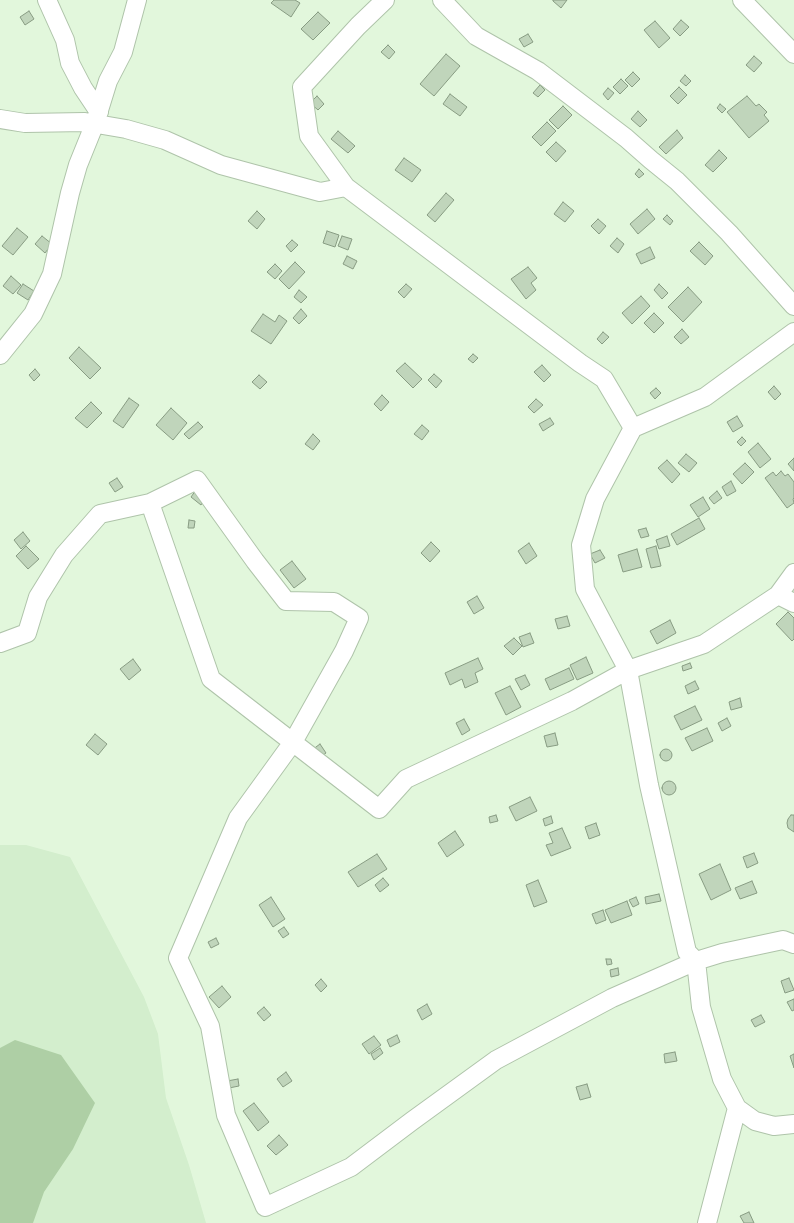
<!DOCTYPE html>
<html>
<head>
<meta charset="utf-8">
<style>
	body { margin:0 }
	canvas { display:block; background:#e2f7dc }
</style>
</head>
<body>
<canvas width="794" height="1223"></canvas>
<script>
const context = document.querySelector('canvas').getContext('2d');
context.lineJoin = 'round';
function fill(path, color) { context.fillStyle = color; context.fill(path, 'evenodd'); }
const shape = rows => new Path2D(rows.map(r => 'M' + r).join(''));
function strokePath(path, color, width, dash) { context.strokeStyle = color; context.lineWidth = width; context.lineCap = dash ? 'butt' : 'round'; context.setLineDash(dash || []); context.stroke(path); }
fill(shape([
	[0,845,26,845,70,857,144,997,158,1034,166,1098,189,1165,206,1223,0,1223]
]), '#d3eecd');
fill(shape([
	[15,1040,61,1055,95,1103,73,1149,44,1192,33,1223,0,1223,0,1048]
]), '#aecfa5');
const building = shape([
	[274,0,295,0,300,3,291,17,271,3,274,0],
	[553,0,567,0,561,8,553,1,553,0],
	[29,11,34,19,25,25,20,17,29,11],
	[318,12,330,23,313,40,301,29,318,12],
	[681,20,689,27,680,36,673,29,681,20],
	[655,21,670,38,659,48,644,30,655,21],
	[528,34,533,42,524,47,519,39,528,34],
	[388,45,395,52,389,59,381,52,388,45],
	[446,54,460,66,434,96,420,84,446,54],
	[754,56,762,63,754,72,746,65,754,56],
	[633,72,640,79,632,87,625,80,633,72],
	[685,75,691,81,686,86,680,81,685,75],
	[621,79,628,86,620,94,613,87,621,79],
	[540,85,545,90,538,97,533,93,540,85],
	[679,87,687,95,678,104,670,96,679,87],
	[608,88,614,93,608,100,603,94,608,88],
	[450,94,467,107,460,116,443,104,450,94],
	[317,96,324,104,318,110,310,103,317,96],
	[747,96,756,106,759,104,767,112,764,115,769,121,749,138,727,112,747,96],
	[720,104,726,109,722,113,717,108,720,104],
	[563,106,572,115,558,129,549,120,563,106],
	[638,111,647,120,640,127,631,119,638,111],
	[547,122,556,131,541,146,532,137,547,122],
	[677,130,683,138,666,154,659,147,677,130],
	[338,131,355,146,348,153,331,139,338,131],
	[556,142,566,151,556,162,546,152,556,142],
	[719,150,727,158,713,172,705,165,719,150],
	[404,158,421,170,412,182,395,170,404,158],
	[639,169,644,174,639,178,635,174,639,169],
	[446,193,454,200,435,222,427,215,446,193],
	[563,202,574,211,565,222,554,214,563,202],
	[647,209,655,219,638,234,630,224,647,209],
	[257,211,265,219,257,229,248,221,257,211],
	[667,215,673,221,670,225,663,219,667,215],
	[598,219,606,226,599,234,591,226,598,219],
	[17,228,28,237,13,255,2,246,17,228],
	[327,231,339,235,335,247,323,243,327,231],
	[42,236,52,244,45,253,35,244,42,236],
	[342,236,352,239,348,250,338,246,342,236],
	[617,238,624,244,618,253,610,246,617,238],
	[292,240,298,245,291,252,286,246,292,240],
	[699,242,713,256,705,265,690,251,699,242],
	[650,247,655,258,641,264,636,254,650,247],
	[347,256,357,261,353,269,343,264,347,256],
	[295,262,305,272,289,289,279,279,295,262],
	[275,264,282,271,275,279,267,272,275,264],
	[528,267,537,278,531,283,536,290,526,299,511,279,528,267],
	[11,276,21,285,13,294,3,286,11,276],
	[23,284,34,291,28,300,17,293,23,284],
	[406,284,412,289,404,298,398,292,406,284],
	[659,284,668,293,662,299,654,290,659,284],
	[688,287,702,302,683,322,668,307,688,287],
	[299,290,307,297,301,303,294,297,299,290],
	[641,296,650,306,632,324,622,313,641,296],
	[301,309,307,316,299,324,293,318,301,309],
	[654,313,664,323,654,333,644,323,654,313],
	[263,314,275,322,279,315,287,321,271,344,251,331,263,314],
	[682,329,689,337,681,344,674,337,682,329],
	[603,332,609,337,602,344,597,339,603,332],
	[79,347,101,368,90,379,69,358,79,347],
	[473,354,478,358,473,363,468,359,473,354],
	[405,363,422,379,413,388,396,371,405,363],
	[542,365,551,375,544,382,534,372,542,365],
	[35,369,40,375,34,381,29,375,35,369],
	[434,374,442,381,436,388,428,380,434,374],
	[259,375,267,382,260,389,252,382,259,375],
	[774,386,781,394,775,400,768,392,774,386],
	[656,388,661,393,655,399,650,393,656,388],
	[382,395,389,402,381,411,374,404,382,395],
	[129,398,139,405,123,428,113,421,129,398],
	[536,399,543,405,534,413,528,407,536,399],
	[91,402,102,413,87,428,75,418,91,402],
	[171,408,187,423,173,440,156,425,171,408],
	[737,416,743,426,733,432,727,422,737,416],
	[550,418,554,424,543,431,539,424,550,418],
	[198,422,203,427,189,439,184,434,198,422],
	[422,425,429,431,422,440,414,434,422,425],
	[313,434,320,441,313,450,305,444,313,434],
	[742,437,746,441,741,446,737,442,742,437],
	[758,443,771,459,760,468,748,452,758,443],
	[686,454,697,463,689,472,678,463,686,454],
	[794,458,794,471,788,464,794,458],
	[667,460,680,474,672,483,658,468,667,460],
	[745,463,754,472,742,484,733,474,745,463],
	[781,471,785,476,788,474,794,482,794,498,793,499,794,503,787,508,765,478,773,472,776,476,781,471],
	[117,478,123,487,115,492,109,483,117,478],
	[731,481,736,491,727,496,722,487,731,481],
	[196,490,206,497,201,505,191,497,196,490],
	[717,491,722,498,714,504,709,498,717,491],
	[703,497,710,509,698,517,690,505,703,497],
	[699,518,705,529,677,545,671,534,699,518],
	[189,520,195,521,194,528,188,528,189,520],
	[646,528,649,536,641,538,638,530,646,528],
	[23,532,30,541,21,549,14,540,23,532],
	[667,536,670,546,659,549,656,540,667,536],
	[431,542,440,551,430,562,421,553,431,542],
	[529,543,537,556,526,564,518,551,529,543],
	[26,546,39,559,28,569,16,556,26,546],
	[656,546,661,566,651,568,646,549,656,546],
	[637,549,642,567,623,572,618,555,637,549],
	[600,550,605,558,595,563,590,554,600,550],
	[292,561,306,579,294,588,280,570,292,561],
	[477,596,484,608,474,614,467,602,477,596],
	[788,612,794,618,794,639,792,641,776,624,788,612],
	[567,616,570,626,558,629,555,619,567,616],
	[670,620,676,633,657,644,650,631,670,620],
	[530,633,534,643,523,647,519,637,530,633],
	[514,638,522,646,513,655,504,646,514,638],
	[586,657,593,673,577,680,570,665,586,657],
	[478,658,483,669,475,673,478,682,465,688,462,679,450,685,445,673,478,658],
	[133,659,141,670,129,680,120,669,133,659],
	[690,663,692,668,683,671,682,666,690,663],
	[569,668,574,679,550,690,545,679,569,668],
	[525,675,530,685,521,690,515,679,525,675],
	[695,681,699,689,688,694,685,686,695,681],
	[510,686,521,707,506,715,495,693,510,686],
	[740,698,742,707,731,710,729,702,740,698],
	[695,706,702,720,681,730,674,716,695,706],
	[727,718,731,726,722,731,718,723,727,718],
	[464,719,470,730,462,735,456,723,464,719],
	[707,728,713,741,692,751,685,738,707,728],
	[555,733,558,745,547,747,544,736,555,733],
	[95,734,107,744,98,755,86,745,95,734],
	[320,744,326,753,318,759,312,750,320,744],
	'660 755a6 6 0 1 1 12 0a6 6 0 1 1-12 0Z',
	'662 788a7 7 0 1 1 14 0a7 7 0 1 1-14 0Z',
	[530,797,537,811,516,821,509,807,530,797],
	[496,815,498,821,490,823,489,817,496,815],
	[791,815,794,815,794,832,788,828,787,823,788,819,791,815],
	[551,816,553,823,545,826,543,819,551,816],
	[596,823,600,835,589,839,585,827,596,823],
	[562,828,571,848,551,856,546,845,553,843,549,833,562,828],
	[455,831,464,845,447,857,438,843,455,831],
	[754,853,758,863,747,868,743,857,754,853],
	[377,854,387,869,358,887,348,872,377,854],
	[720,864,731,890,711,900,699,874,720,864],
	[383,878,389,885,380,892,375,885,383,878],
	[538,880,547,902,534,907,526,885,538,880],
	[752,881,757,893,740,899,735,888,752,881],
	[659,894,661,901,646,904,645,897,659,894],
	[271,897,285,919,273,927,259,905,271,897],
	[636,897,639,904,633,907,629,900,636,897],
	[627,901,632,915,611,923,605,910,627,901],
	[603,910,606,920,596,924,592,914,603,910],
	[284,927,289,934,283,938,278,931,284,927],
	[216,938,219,944,211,948,208,942,216,938],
	[606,959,611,959,612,964,607,965,606,959],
	[618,968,619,975,611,977,610,970,618,968],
	[789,978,794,990,785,993,781,981,789,978],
	[321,979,327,986,321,992,315,985,321,979],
	[222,986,231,997,219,1008,209,997,222,986],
	[794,999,794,1010,792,1011,787,1002,794,999],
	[427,1004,432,1014,422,1020,417,1010,427,1004],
	[264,1007,271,1015,264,1021,257,1013,264,1007],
	[761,1015,765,1022,755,1027,751,1020,761,1015],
	[397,1035,400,1042,390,1047,387,1040,397,1035],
	[374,1036,381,1045,369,1054,362,1044,374,1036],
	[380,1048,383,1053,374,1060,371,1054,380,1048],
	[675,1052,677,1061,665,1063,664,1054,675,1052],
	[794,1054,794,1068,790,1056,794,1054],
	[286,1072,292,1081,283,1087,277,1079,286,1072],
	[238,1079,239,1086,229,1088,227,1081,238,1079],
	[587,1084,591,1097,580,1100,576,1087,587,1084],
	[254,1103,269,1122,258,1131,243,1111,254,1103],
	[279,1135,288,1145,276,1155,267,1146,279,1135],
	[749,1212,754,1223,744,1223,740,1216,749,1212]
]);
fill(building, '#c0d5bb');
strokePath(building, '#889c83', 1);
const minor = shape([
	[47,0,65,40,70,63,83,88,99,112],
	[442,0,476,36,538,71,626,138,651,160,677,181,729,233,794,306],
	[742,0,794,54],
	[0,119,25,123,85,122,126,129,165,140,221,165,320,192,346,187,309,136,302,87,358,26,385,0],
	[346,187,580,363,604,379,633,428,595,499,581,545,585,589,628,670,649,785,687,952,696,961,722,953,783,940,794,944],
	[0,355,33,314,52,274,70,193,78,165,95,123,108,81,123,52,137,0],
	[633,428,705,397,794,332],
	[150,503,211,679,379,809,406,779,572,701,628,670,704,644,778,595,794,573],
	[778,595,794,603],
	[0,643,27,633,38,597,64,555,100,514,150,503,197,480,255,561,286,601,334,602,359,618,344,651,293,742,238,818,178,958,210,1026,226,1115,265,1207,351,1167,412,1121,496,1060,612,998,696,961,701,1007,722,1079,737,1108,755,1121,774,1126,794,1124],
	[707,1223,737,1108]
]);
strokePath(minor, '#afc4aa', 20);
strokePath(minor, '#fff', 18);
</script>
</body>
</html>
